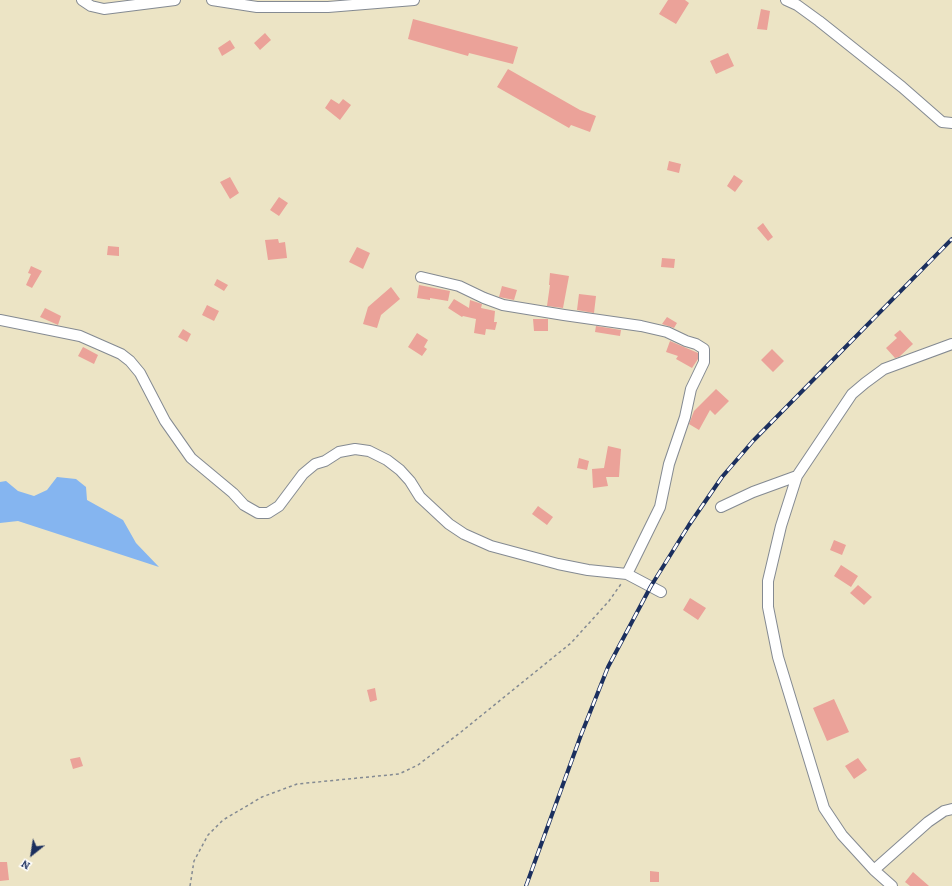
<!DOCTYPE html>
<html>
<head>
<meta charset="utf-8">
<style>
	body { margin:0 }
	#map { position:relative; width:952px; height:886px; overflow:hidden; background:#ece4c5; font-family:Alegreya,serif }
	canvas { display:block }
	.north { position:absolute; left:12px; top:834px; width:40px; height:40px; -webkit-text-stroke:3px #fff; paint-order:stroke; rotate:210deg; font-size:11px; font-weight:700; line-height:16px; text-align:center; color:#1b2f5e }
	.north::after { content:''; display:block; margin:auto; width:14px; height:18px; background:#1b2f5e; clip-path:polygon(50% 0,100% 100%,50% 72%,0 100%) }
</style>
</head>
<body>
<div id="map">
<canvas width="952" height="886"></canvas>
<div class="north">N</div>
</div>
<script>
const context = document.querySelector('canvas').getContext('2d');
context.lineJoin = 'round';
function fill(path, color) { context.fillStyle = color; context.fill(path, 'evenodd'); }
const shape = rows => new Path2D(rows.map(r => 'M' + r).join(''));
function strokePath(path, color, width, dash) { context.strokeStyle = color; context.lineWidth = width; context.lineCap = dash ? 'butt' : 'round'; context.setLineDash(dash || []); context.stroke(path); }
fill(shape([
	[57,477,76,479,86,487,87,500,123,520,136,543,159,567,18,521,0,523,0,482,6,481,18,491,34,496,47,490]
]), '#85b5f0');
fill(shape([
	[668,0,685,0,689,3,676,24,659,14],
	[761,9,770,11,767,30,757,29],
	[413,19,518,47,513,64,469,53,468,56,408,39],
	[265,33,271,40,260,50,254,43],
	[230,40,235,48,222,56,218,48],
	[728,53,734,66,716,74,710,61],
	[508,69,580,110,596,116,590,132,571,125,569,128,497,87],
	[331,99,339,104,343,99,351,105,340,120,325,108],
	[669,161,681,164,679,173,667,170],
	[734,175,743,181,735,192,727,186],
	[230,177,239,193,230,199,220,182],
	[279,197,288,203,279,216,270,210],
	[763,223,773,237,768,241,757,228],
	[278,239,279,243,285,242,287,258,268,260,265,240],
	[108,246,119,247,119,256,107,255],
	[357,247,370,253,363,269,349,262],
	[662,258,675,259,674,268,661,267],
	[31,266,42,271,32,288,26,285,31,274,28,273],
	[550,273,569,276,563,308,547,306,550,285,549,285],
	[217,279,228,285,224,291,214,285],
	[419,285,450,291,448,301,430,298,430,300,417,298],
	[502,286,517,290,514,300,499,297],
	[391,287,400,299,381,315,377,328,363,324,368,307],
	[579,294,596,296,594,313,577,310],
	[454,299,469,308,470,300,482,304,481,308,495,311,494,322,497,322,495,330,486,329,485,335,474,333,476,319,463,316,462,317,448,308],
	[207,305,219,311,214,321,202,315],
	[45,308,61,316,58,325,40,317],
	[667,317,677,323,674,328,662,324],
	[533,319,548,319,548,331,534,331],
	[596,326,621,330,620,336,595,332],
	[183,329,191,334,187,342,178,337],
	[900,330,913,344,899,357,895,358,886,348,897,338,894,335],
	[417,333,428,340,424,347,427,349,422,356,408,347],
	[670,341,698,353,698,359,692,368,676,359,678,356,666,352],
	[83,347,98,355,94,364,78,356],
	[772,349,784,361,773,372,761,360],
	[716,389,729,401,715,415,710,410,699,430,689,424,694,411],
	[608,446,621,449,619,477,606,477,608,486,593,488,592,469,604,468],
	[579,458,589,461,587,470,577,468],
	[538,506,553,517,547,525,532,514],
	[834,540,846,545,842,555,830,550],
	[841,565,858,576,851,587,834,576],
	[858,585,872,597,864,605,850,593],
	[690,598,706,608,698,620,683,610],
	[375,688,377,700,370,702,367,690],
	[834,699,849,732,827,741,813,708],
	[80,757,83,766,73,769,70,759],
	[858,758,867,770,854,779,845,766],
	[0,862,7,862,9,880,0,881],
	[650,871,659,872,659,882,650,882],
	[913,872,929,886,910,886,905,882]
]), '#eba299');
const minor = shape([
	[82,0,91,6,104,9,175,0],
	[212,0,257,7,328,7,414,0],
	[786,0,797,5,819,21,902,87,942,122,952,123],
	[421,277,459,286,484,298,503,305,564,315,641,326,667,332,686,341,696,344,704,349,704,362,691,389,685,417,669,464,660,507,627,574],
	[0,320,80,336,121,354,130,361,140,373,165,421,191,458,233,493,244,505,258,513,268,513,279,506,303,474,315,464,325,461,339,452,355,449,369,451,387,460,400,470,410,481,420,497,449,524,464,534,491,546,558,564,588,570,627,574,661,592],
	[721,507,753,492,797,476],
	[874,870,928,822,944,811,952,809],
	[892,886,874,870,842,835,824,808,778,657,768,607,768,581,781,526,797,476,852,394,865,383,884,369,952,344]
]);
strokePath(minor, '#848a92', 12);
strokePath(shape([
	[190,886,194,861,208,835,223,820,262,797,297,784,399,774,418,765,461,732,571,643,609,601,621,584]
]), '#848a92', 1.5, [3, 3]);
strokePath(minor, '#fff', 10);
const rail = shape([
	[526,886,581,735,608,667,651,586,689,525,722,477,753,441,952,239]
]);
strokePath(rail, '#1b2f5e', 4);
strokePath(rail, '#fff', 2.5, [8]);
</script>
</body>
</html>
